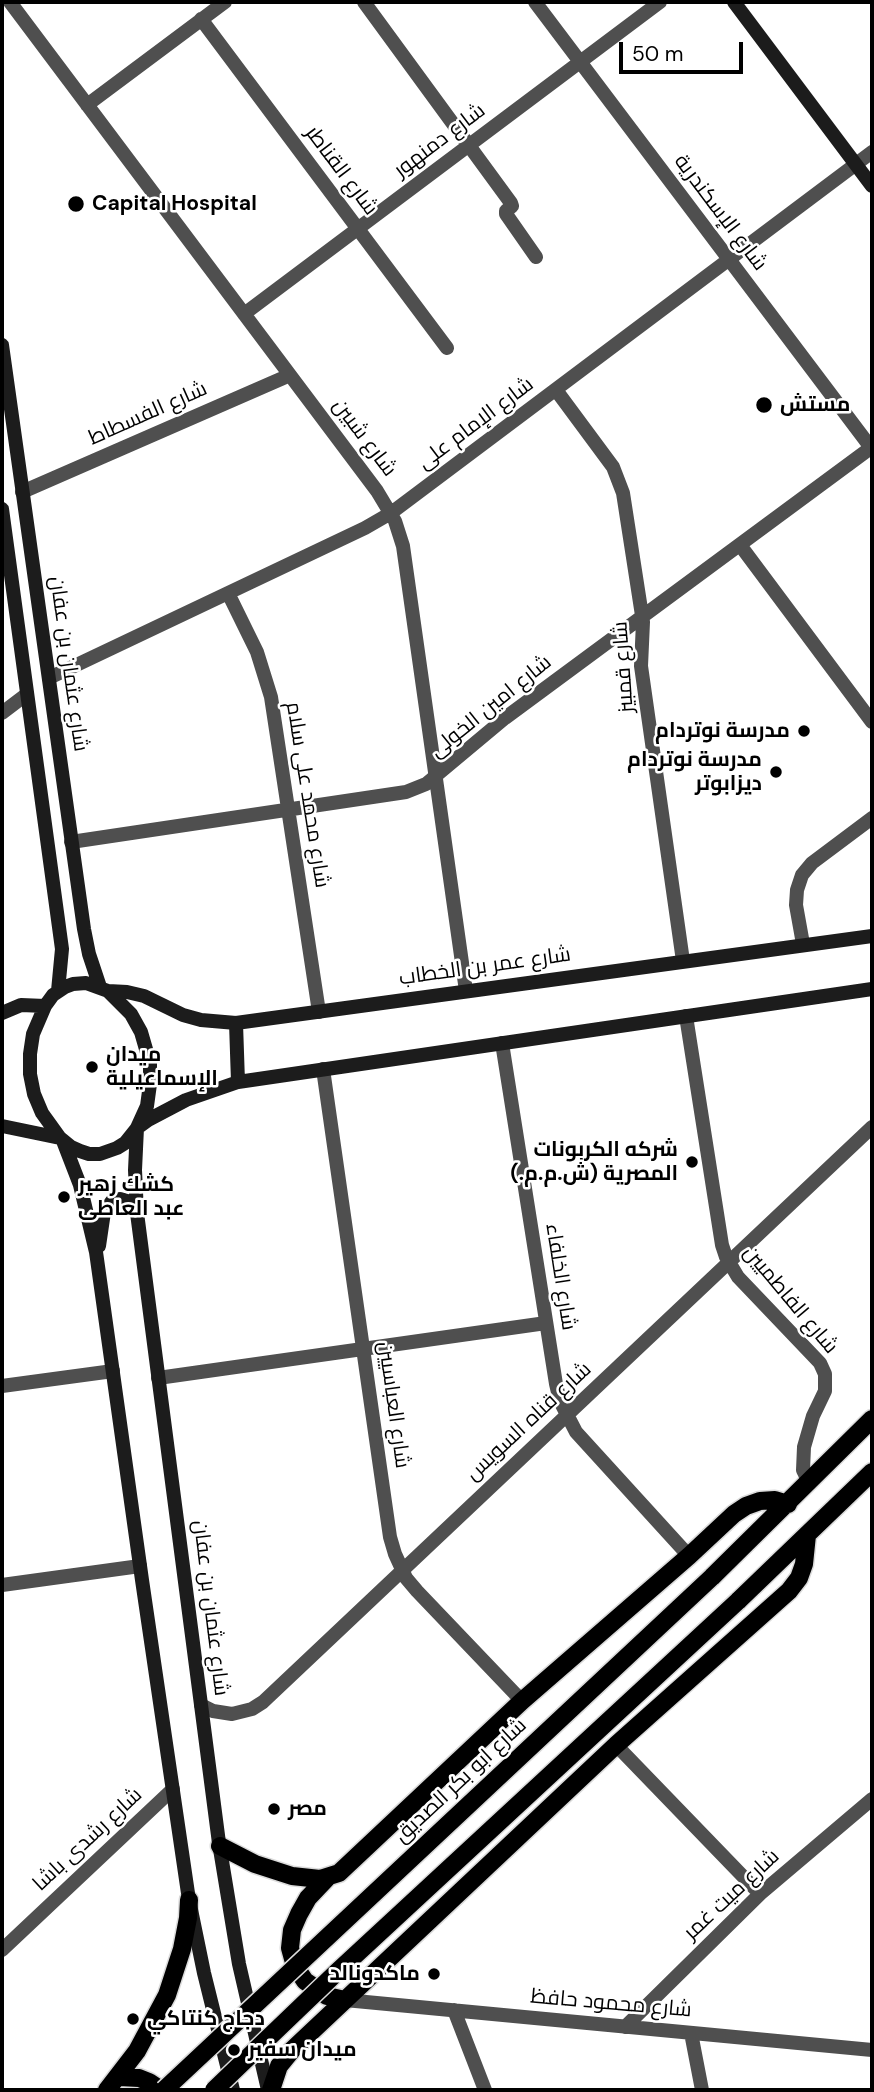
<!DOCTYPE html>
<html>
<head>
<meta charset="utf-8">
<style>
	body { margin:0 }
	#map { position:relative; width:874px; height:2092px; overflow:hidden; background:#fff; font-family:"DM Sans",sans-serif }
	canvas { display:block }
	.frame { position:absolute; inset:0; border:4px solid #000; pointer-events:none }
	.scale { position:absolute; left:619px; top:42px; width:124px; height:32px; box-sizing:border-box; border:4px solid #000; border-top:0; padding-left:9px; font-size:21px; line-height:24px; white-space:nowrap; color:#000; -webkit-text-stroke:5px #fff; paint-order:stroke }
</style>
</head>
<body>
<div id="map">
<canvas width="874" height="2092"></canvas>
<div class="frame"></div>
<div class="scale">50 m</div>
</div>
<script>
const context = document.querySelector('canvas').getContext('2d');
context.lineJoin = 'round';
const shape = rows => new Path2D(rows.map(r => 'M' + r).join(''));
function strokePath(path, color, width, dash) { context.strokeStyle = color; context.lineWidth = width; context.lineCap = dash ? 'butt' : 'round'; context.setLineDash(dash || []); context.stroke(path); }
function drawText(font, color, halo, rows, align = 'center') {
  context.font = font + ' "DM Sans",Cairo,sans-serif'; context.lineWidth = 5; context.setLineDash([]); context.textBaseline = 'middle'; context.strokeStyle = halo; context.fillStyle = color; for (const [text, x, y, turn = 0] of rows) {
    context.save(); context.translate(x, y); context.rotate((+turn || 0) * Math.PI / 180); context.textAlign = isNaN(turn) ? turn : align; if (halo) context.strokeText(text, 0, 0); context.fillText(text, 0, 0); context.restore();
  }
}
const primary = shape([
	[712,1577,872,1419],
	[738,1601,872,1472],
	[220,1846,255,1864,292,1876,320,1879,339,1873,522,1701,689,1556,734,1514,746,1506,760,1501,775,1500,788,1504],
	[327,1878,308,1898,299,1914,292,1930,290,1948,295,1966,305,1981,327,1996,345,2000],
	[119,2077,139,2078,149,2082,161,2090],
	[107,2090,137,2051,167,1995,182,1949,188,1918,189,1900],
	[271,2090,279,2066,292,2050,616,1745,789,1591,799,1578,804,1564,807,1535]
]);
strokePath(primary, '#dbdbdb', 21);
strokePath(shape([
	[10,2,377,491,395,521,403,546,466,991],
	[364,2,511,203,512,206,506,211,506,214,536,257],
	[535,2,872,449],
	[201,19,447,348],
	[87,105,225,2],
	[244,314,660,2],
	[556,390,613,467,623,493,643,622,641,666,683,961],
	[22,492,290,375],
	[740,545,872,722],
	[228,593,257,652,271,697,319,1012],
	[49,678,365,528,391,513,872,152],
	[2,713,27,694],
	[71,842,406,792,426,784,505,718,872,447],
	[803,944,796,905,797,890,802,875,812,863,872,818],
	[686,1016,722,1245,726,1257,738,1277,820,1363,825,1374,825,1391,813,1416,804,1447,803,1470,809,1482],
	[502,1043,556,1384,560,1401,576,1432,689,1556],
	[323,1069,390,1537,395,1554,406,1578,417,1591,522,1701],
	[158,1378,546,1323],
	[2,1386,113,1371],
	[2,1585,140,1566],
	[201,1705,213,1711,232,1714,252,1709,263,1702,872,1127],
	[616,1745,760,1894],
	[2,1950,173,1789],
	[345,2000,872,2050],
	[454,2010,485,2090],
	[625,2027,760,1894,872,1799],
	[691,2033,702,2090]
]), '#4f4f4f', 14);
strokePath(shape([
	[734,2,872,186],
	[2,345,84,929,89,954,100,987],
	[2,509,62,949,58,991],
	[86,983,108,991,131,1014,141,1032,150,1063,150,1084,147,1106,137,1128,125,1143,117,1148,100,1154,89,1154,80,1151,71,1147,60,1138,42,1113,34,1094,30,1074,30,1054,33,1034,45,1006,53,995,65,987,73,984,86,983],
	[108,991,127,992,144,996,183,1015,201,1020,236,1023,872,936],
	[2,1013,21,1005,45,1006],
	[236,1023,238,1082],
	[2,1126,60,1138],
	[63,1141,80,1185,96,1252,142,1580,189,1900,204,1973,233,2090],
	[99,1246,104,1212,112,1201,120,1199,127,1201,137,1213],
	[268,2090,239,1964,219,1843,137,1213,135,1170,137,1128,148,1120,186,1100,238,1082,872,989]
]), '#1c1c1c', 14);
strokePath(primary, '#000', 18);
const primaryBridge = shape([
	[164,2090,712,1577],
	[214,2090,337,1972,738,1601]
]);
strokePath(primaryBridge, '#dbdbdb', 21, []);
strokePath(primaryBridge, '#000', 18);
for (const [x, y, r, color] of [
	[76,204,9,"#000"],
	[764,405,9,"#000"],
	[804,731,7,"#000"],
	[776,772,7,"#000"],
	[92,1067,7,"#000"],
	[692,1162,7,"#000"],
	[64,1197,7,"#000"],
	[274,1809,7,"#000"],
	[434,1974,7,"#000"],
	[133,2019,7,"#000"],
	[234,2050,7,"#000"]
]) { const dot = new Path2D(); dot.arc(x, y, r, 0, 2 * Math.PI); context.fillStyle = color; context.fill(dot); strokePath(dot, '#fff', 2.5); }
drawText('21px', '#000', '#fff', [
	["شارع دمنهور",440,141,-37],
	["شارع القناطر",341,171,53],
	["شارع الإسكندرية",720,213,53],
	["شارع الفسطاط",148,414,-24],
	["شارع الإمام على",476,424,-37],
	["شارع شبين",364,438,53],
	["شارع عثمان بن عفان",68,664,82],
	["شارع قمبيز",624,667,-94],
	["شارع امين الخولى",491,707,-39],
	["شارع محمد على سلام",307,795,81],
	["شارع عمر بن الخطاب",485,967,-8],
	["شارع الخلفاء",560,1277,81],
	["شارع الفاطميين",790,1300,50],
	["شارع العباسيين",393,1405,82],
	["شارع قناه السويس",529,1422,-43],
	["شارع عثمان بن عفان",210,1608,83],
	["شارع ابو بكر الصديق",461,1781,-43],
	["شارع رشدى باشا",88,1840,-43],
	["شارع ميت غمر",732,1895,-43],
	["شارع محمود حافظ",611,2004,5]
]);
drawText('bold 21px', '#000', '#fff', [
	["Capital Hospital",92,204],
	["مستش",780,405],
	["مدرسة نوتردام",790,731,"right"],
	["مدرسة نوتردام",762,760,"right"],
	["ديزابوتر",762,784,"right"],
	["ميدان",106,1055],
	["الإسماعيلية",106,1079],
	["شركه الكربونات",678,1150,"right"],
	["المصرية (ش.م.م.)",678,1174,"right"],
	["كشك زهير",78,1185],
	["عبد العاطى",78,1209],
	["مصر",288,1809],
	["ماكدونالد",420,1974,"right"],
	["دجاج كنتاكي",147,2019],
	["ميدان سفير",248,2050]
], 'left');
</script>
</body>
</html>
